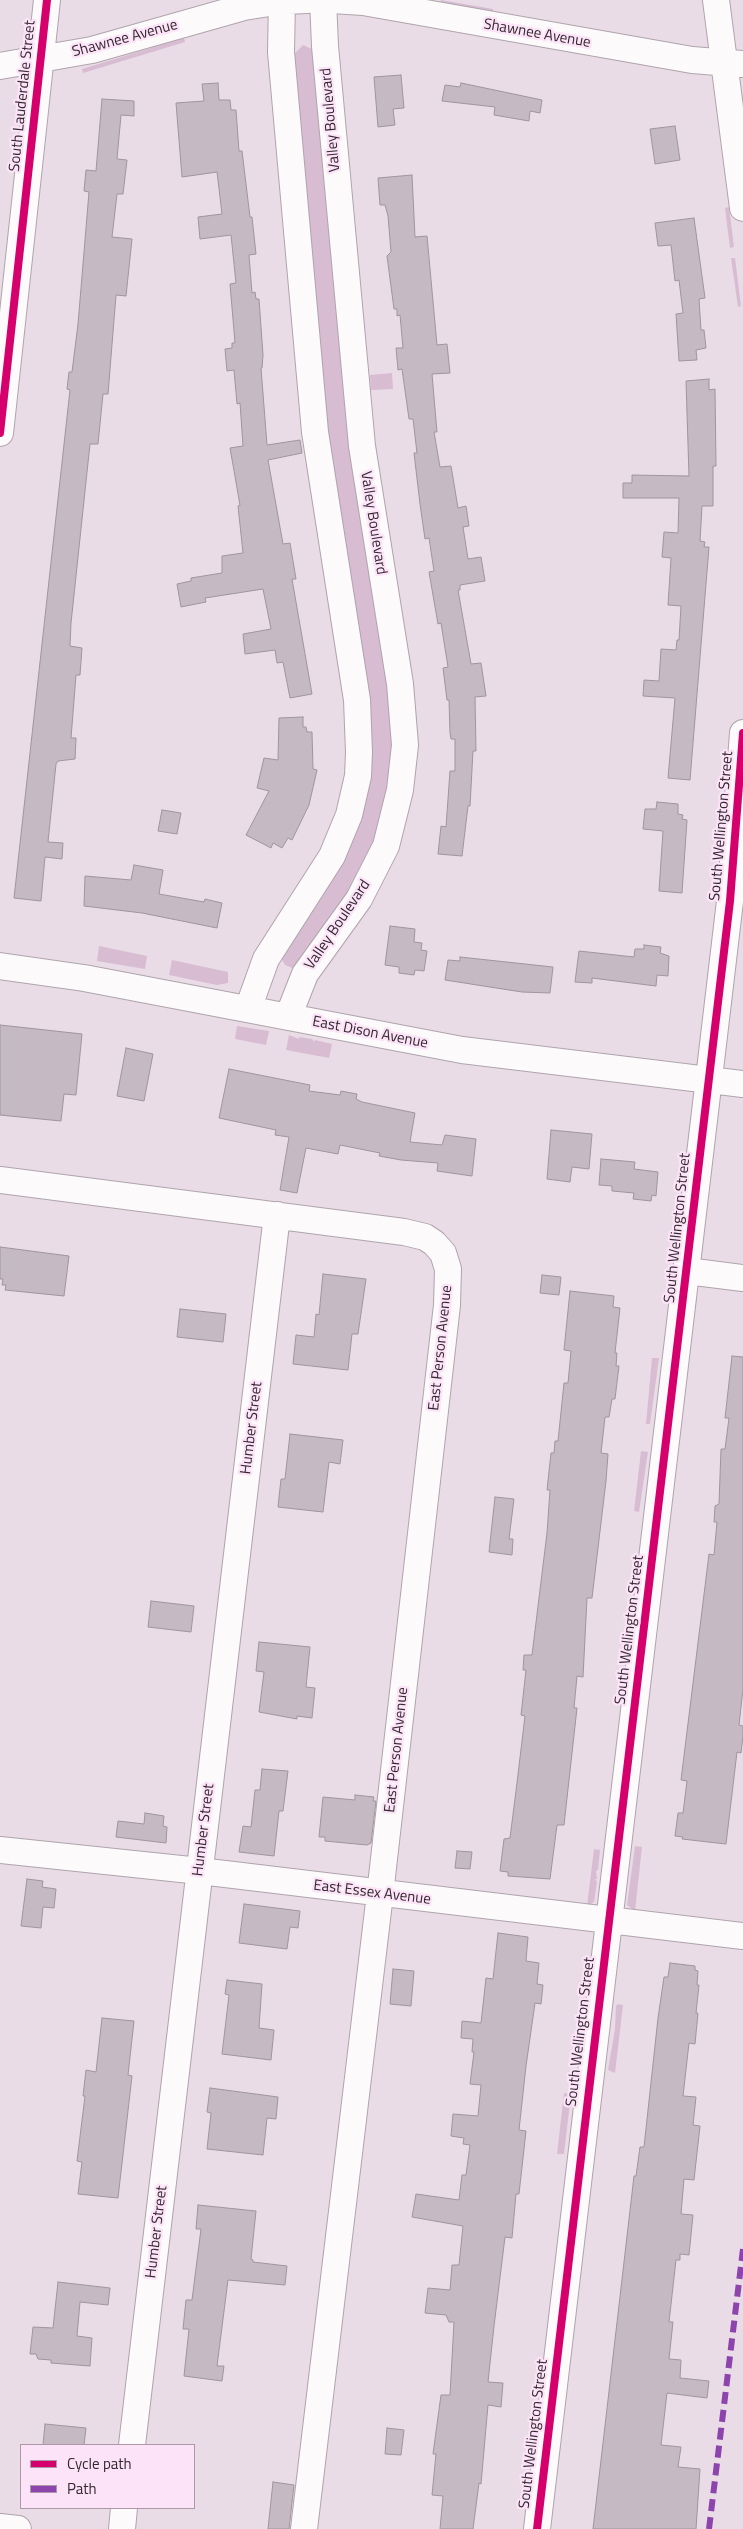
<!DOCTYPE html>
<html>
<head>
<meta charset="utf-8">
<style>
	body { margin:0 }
	#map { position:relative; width:743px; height:2529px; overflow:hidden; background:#e9dce6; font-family:"Titillium Web",sans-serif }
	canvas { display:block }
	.legend { position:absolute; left:20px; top:2444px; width:175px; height:65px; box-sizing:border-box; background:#fce3f7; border:1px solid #ab99a7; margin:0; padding:6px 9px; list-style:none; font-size:15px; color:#322930 }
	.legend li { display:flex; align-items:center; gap:10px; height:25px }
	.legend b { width:25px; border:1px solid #ab99a7 }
</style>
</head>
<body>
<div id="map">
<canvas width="743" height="2529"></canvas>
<ul class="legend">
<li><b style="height:6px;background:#d6006c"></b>Cycle path</li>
<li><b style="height:6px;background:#8e44ad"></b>Path</li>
</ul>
</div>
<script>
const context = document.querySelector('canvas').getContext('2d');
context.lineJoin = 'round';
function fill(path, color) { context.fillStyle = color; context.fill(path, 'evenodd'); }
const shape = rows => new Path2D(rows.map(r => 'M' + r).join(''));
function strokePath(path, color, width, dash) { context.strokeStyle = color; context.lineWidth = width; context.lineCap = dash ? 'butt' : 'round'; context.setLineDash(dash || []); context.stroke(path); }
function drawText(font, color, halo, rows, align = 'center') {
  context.font = font + ' "Titillium Web",sans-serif'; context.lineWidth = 4.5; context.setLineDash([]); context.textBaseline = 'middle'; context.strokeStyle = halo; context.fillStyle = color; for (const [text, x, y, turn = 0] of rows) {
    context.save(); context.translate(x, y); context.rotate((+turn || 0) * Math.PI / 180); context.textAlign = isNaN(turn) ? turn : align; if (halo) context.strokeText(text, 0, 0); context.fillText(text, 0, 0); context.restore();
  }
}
fill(shape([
	[441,0,493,9,493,13,440,3],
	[184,38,185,42,83,73,82,69],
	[303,45,314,50,395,718,388,801,363,872,295,967,292,968,285,965,281,958,357,822,329,463,293,55],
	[729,207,734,247,730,248,725,208],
	[731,258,735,258,741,306,738,307],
	[392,373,393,389,371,390,370,375],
	[99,946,147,956,145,969,97,961],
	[172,960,228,972,228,983,217,985,169,975],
	[237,1026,269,1031,266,1045,235,1039],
	[289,1035,299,1039,299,1037,312,1039,314,1042,315,1040,332,1044,329,1058,286,1050],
	[652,1358,659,1358,650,1424,646,1424],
	[641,1451,648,1452,639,1512,634,1511],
	[635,1846,642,1847,635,1911,627,1905],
	[594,1849,600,1850,598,1870,596,1871,597,1879,595,1879,597,1882,594,1902,587,1906],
	[618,2004,623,2005,615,2073,608,2070,615,2029,616,2006],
	[564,2093,571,2094,564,2154,557,2154]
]), '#d8bcd2');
const building = shape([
	[401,75,404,108,393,109,395,125,378,127,374,77,401,75],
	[218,83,219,100,230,100,231,110,236,110,239,151,242,151,250,217,252,217,256,254,249,255,252,293,255,292,256,299,259,299,263,355,262,368,261,368,267,445,300,440,302,453,268,460,283,544,290,543,296,579,292,579,312,694,290,698,283,662,277,663,275,650,245,654,243,634,271,629,263,589,205,598,206,602,181,607,177,584,191,581,191,578,222,573,222,556,243,553,238,506,240,505,230,448,243,446,240,403,237,404,234,370,227,371,225,349,232,348,232,343,235,343,230,284,236,283,231,235,200,239,198,217,222,214,217,172,182,177,176,103,204,101,202,84,218,83],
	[461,83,542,100,540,113,530,111,529,121,494,115,495,107,442,101,445,85,460,87,461,83],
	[102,99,134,101,134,116,121,115,117,159,127,160,123,194,117,194,112,237,132,239,126,296,116,295,108,394,103,394,98,444,90,444,71,623,70,646,82,648,80,675,76,675,71,738,76,738,75,759,58,761,56,764,48,842,63,843,62,859,45,857,41,901,14,898,70,390,67,389,69,372,72,372,78,324,89,192,84,191,86,170,96,171,102,99],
	[675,126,680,160,655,164,650,129,675,126],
	[412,175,415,237,427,236,437,345,447,344,450,373,432,374,437,432,434,432,440,467,451,466,458,508,466,506,469,526,463,527,468,559,481,557,485,581,460,585,460,590,458,590,471,664,481,663,486,696,475,697,476,751,473,751,470,806,468,806,462,856,438,854,441,826,446,827,450,771,455,771,455,739,451,739,450,733,449,700,447,700,443,668,448,667,441,623,438,624,429,572,434,571,429,538,425,539,420,504,414,453,417,453,413,419,409,419,402,369,398,370,396,348,403,348,400,315,397,316,397,309,394,309,387,256,391,252,388,216,385,205,380,205,378,178,412,175],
	[694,218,705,298,699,299,701,330,704,330,706,348,696,350,697,360,679,361,676,314,683,313,679,280,675,281,671,245,658,246,655,223,694,218],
	[709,379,709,390,715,389,716,466,713,466,713,506,702,506,700,541,705,542,704,547,709,547,690,780,668,778,675,698,643,696,644,680,659,681,661,649,676,650,677,640,679,640,681,606,668,605,671,558,662,557,664,532,678,533,679,498,623,498,623,483,632,483,632,475,689,476,686,381,709,379],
	[303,717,303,727,306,727,307,732,312,732,313,769,317,770,309,805,292,840,288,838,282,848,273,843,271,848,246,835,269,791,257,788,264,758,278,760,279,718,303,717],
	[657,802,678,804,678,814,683,815,682,819,687,820,682,893,659,891,663,831,643,829,645,809,656,809,657,802],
	[162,810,181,813,177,834,158,831,162,810],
	[134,865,163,870,159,894,204,902,205,899,222,903,217,928,142,913,84,906,85,876,131,880,134,865],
	[390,926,415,929,414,942,422,943,421,950,427,951,424,971,415,970,414,975,399,973,399,967,385,965,390,926],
	[644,945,661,947,660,953,669,956,668,976,657,975,656,986,592,978,592,983,575,982,579,951,634,957,635,949,644,949,644,945],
	[460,957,553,967,550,993,522,992,445,980,448,960,460,961,460,957],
	[0,1025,82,1034,76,1095,64,1094,61,1121,0,1115,0,1025],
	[126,1048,153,1054,144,1101,117,1096,126,1048],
	[229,1069,310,1085,309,1091,340,1095,341,1091,357,1094,356,1099,362,1102,415,1113,410,1142,442,1145,445,1135,476,1139,472,1176,437,1171,438,1163,401,1160,379,1156,380,1153,340,1145,338,1154,306,1148,297,1193,280,1190,289,1137,275,1135,276,1130,219,1118,229,1069],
	[551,1130,592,1134,589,1169,572,1167,570,1182,547,1179,551,1130],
	[601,1159,635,1162,634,1169,658,1172,656,1196,652,1195,651,1201,633,1199,634,1193,612,1191,612,1186,599,1185,601,1159],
	[0,1247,69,1256,64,1296,5,1290,6,1285,2,1285,3,1279,0,1279,0,1247],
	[323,1274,366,1279,358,1334,352,1334,348,1370,293,1364,296,1335,314,1337,316,1314,319,1315,323,1274],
	[542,1275,561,1277,559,1295,540,1293,542,1275],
	[570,1291,614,1296,613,1307,620,1308,615,1353,617,1353,616,1366,619,1366,615,1399,612,1399,609,1417,605,1417,601,1453,608,1454,606,1481,592,1598,587,1598,583,1677,577,1676,574,1708,577,1708,564,1825,557,1825,550,1879,508,1876,508,1872,500,1871,504,1839,510,1838,516,1791,525,1716,521,1715,526,1670,523,1670,524,1655,532,1655,547,1533,550,1490,547,1490,551,1453,554,1453,555,1441,558,1441,564,1383,568,1383,571,1351,564,1350,570,1291],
	[180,1309,226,1314,223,1342,177,1337,180,1309],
	[732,1356,743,1357,743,1689,739,1725,743,1726,743,1736,741,1753,737,1752,726,1844,682,1839,683,1837,675,1836,678,1813,683,1813,687,1781,681,1780,709,1554,714,1555,717,1522,714,1522,715,1506,719,1504,721,1449,725,1449,729,1418,725,1418,732,1356],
	[290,1434,343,1440,340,1464,329,1462,323,1512,278,1507,281,1479,285,1479,290,1434],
	[495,1497,514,1499,509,1539,513,1539,512,1555,489,1552,495,1497],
	[151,1601,194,1606,191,1632,148,1627,151,1601],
	[259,1642,310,1647,306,1687,315,1688,312,1718,297,1716,297,1719,259,1712,264,1672,256,1671,259,1642],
	[262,1769,288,1771,283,1811,279,1811,274,1856,239,1852,243,1826,251,1827,255,1790,260,1790,262,1769],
	[355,1795,374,1797,373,1801,376,1801,371,1843,367,1845,325,1841,325,1837,319,1837,323,1797,355,1800,355,1795],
	[145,1813,164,1816,163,1826,167,1827,166,1843,116,1837,118,1821,144,1824,145,1813],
	[457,1851,472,1852,470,1869,455,1868,457,1851],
	[27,1879,43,1881,42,1887,56,1889,54,1908,43,1907,41,1928,21,1926,27,1879],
	[244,1904,300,1911,298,1928,290,1927,287,1949,239,1943,244,1904],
	[498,1933,528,1937,526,1961,539,1963,537,1984,543,1985,541,2004,535,2003,526,2066,519,2130,526,2131,519,2194,516,2194,512,2238,505,2237,494,2326,488,2382,503,2383,501,2407,488,2405,481,2484,479,2483,473,2529,440,2529,443,2496,432,2495,436,2454,433,2454,441,2395,450,2395,454,2322,449,2322,446,2315,425,2313,428,2288,450,2290,452,2265,459,2265,463,2226,412,2217,416,2194,459,2200,462,2175,466,2175,470,2145,463,2144,464,2138,451,2136,453,2114,478,2116,481,2085,470,2084,474,2052,472,2052,473,2039,461,2038,462,2021,481,2023,486,1978,493,1979,498,1933],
	[670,1963,695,1966,695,1970,698,1971,697,1985,699,1985,696,2013,698,2013,695,2044,689,2043,683,2096,696,2097,693,2125,700,2126,694,2180,684,2179,681,2214,693,2215,689,2255,680,2254,680,2260,676,2260,669,2322,673,2322,669,2359,681,2360,680,2378,709,2381,707,2398,667,2393,661,2445,681,2447,678,2467,700,2469,696,2529,593,2529,634,2176,636,2176,640,2147,644,2147,658,2018,664,1977,668,1977,670,1963],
	[393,1969,414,1971,411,2006,390,2004,393,1969],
	[227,1980,262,1984,259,2028,274,2030,271,2060,222,2054,229,1995,225,1994,227,1980],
	[102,2018,134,2021,128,2075,132,2076,118,2198,78,2194,82,2162,77,2161,85,2096,83,2096,86,2070,96,2072,102,2018],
	[210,2088,278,2097,276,2119,267,2118,263,2155,207,2149,211,2113,207,2112,210,2088],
	[198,2205,256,2211,251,2259,253,2260,253,2262,287,2266,285,2285,228,2280,217,2366,224,2366,222,2381,184,2376,189,2329,183,2329,186,2300,192,2300,201,2229,196,2229,198,2205],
	[58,2282,110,2288,108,2305,80,2302,77,2336,92,2338,90,2366,51,2363,51,2360,38,2359,36,2354,30,2354,33,2327,53,2328,58,2282],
	[45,2424,86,2428,84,2445,43,2445,45,2424],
	[387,2428,404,2430,401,2455,385,2454,387,2428],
	[273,2482,294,2485,289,2529,268,2529,273,2482]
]);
fill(building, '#c5bac3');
strokePath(building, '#9f959c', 1);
const minor = shape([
	[332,0,363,2,692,60,743,64],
	[716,0,743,208],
	[0,66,92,50,244,7,282,1,308,0],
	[0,433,47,0],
	[0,966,84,978,462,1050,743,1084],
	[248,1009,266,959,332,856,349,815,358,776,359,752,357,700,315,432,281,52,282,0],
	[288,1017,305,974,359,899,386,846,400,790,405,745,400,684,362,446,325,46,323,0],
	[0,1180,404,1232,425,1237,434,1243,443,1253,448,1269,447,1305,380,1894,304,2529],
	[687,1271,743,1278],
	[0,1850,200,1871,743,1936],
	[132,2445,277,1215],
	[0,2527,18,2529],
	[122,2529,124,2508],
	[537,2529,730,901,743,733]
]);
strokePath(minor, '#afa4ac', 28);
strokePath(minor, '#fcfafb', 26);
strokePath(shape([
	[709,2529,743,2249]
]), '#8e44ad', 6, [12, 6]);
strokePath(shape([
	[0,433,47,0],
	[537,2529,730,901,743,733]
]), '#d6006c', 8);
drawText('15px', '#322930', '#fce3f7', [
	["Shawnee Avenue",537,34,10],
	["Shawnee Avenue",125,39,-15],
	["South Lauderdale Street",23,96,-84],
	["Valley Boulevard",331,120,-95],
	["Valley Boulevard",373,523,81],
	["South Wellington Street",722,826,-85],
	["Valley Boulevard",338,925,-56],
	["East Dison Avenue",370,1033,11],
	["South Wellington Street",678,1228,-84],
	["East Person Avenue",441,1348,-84],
	["Humber Street",252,1428,-83],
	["South Wellington Street",630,1630,-83],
	["East Person Avenue",397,1750,-84],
	["Humber Street",204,1830,-83],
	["East Essex Avenue",372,1893,7],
	["South Wellington Street",581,2032,-83],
	["Humber Street",157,2232,-83],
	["South Wellington Street",534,2434,-83]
]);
</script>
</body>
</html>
